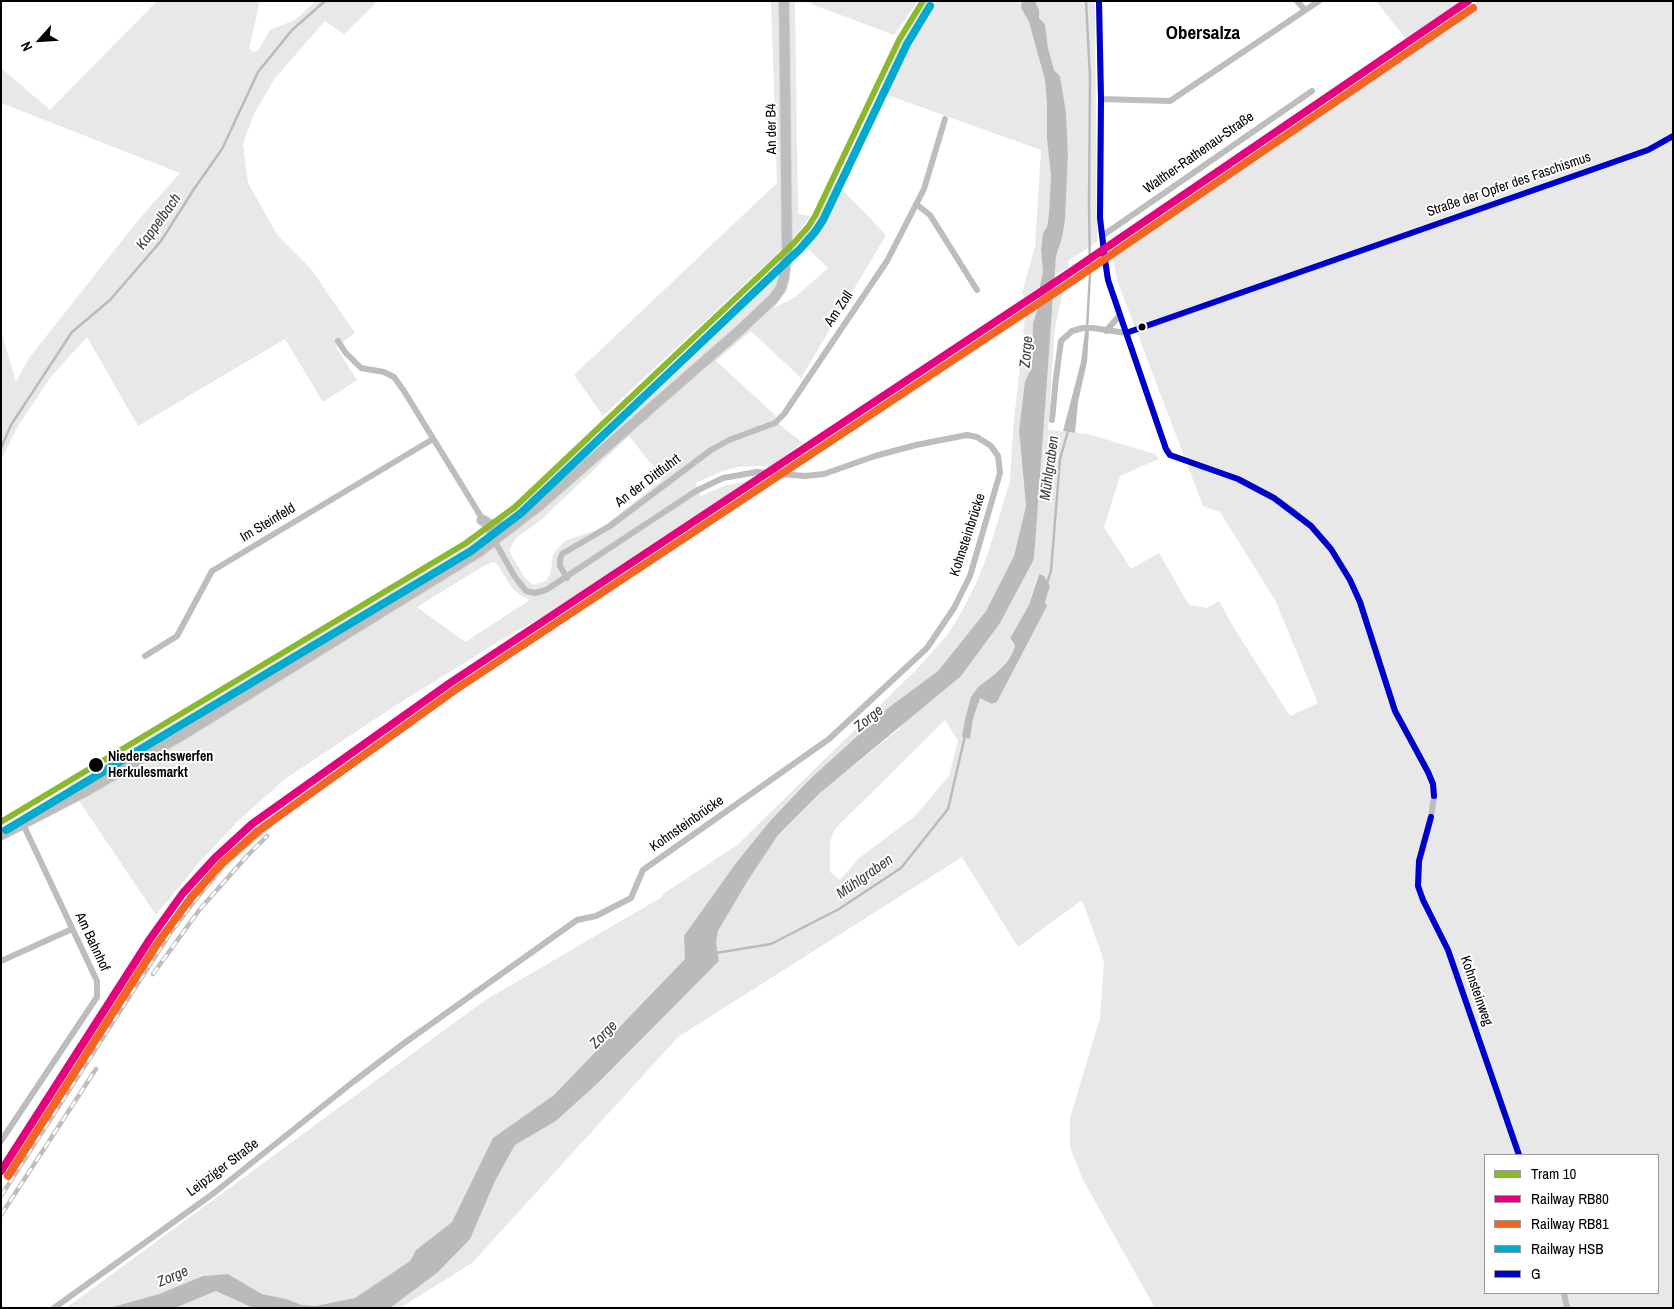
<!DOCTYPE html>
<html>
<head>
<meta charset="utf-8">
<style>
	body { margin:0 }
	#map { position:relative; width:1674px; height:1309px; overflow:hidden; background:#fff; font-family:"Archivo Narrow",sans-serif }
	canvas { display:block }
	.frame { position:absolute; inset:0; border:2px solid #000; pointer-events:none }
	.legend { position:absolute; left:1484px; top:1154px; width:175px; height:140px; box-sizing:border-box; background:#fff; border:1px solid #999; margin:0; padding:6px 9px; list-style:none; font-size:15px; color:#000 }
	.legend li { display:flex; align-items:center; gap:10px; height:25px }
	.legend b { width:25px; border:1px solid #999 }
	.north { position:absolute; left:15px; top:15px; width:50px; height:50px; -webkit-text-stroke:4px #fff; paint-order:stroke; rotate:244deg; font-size:14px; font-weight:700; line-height:20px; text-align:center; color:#000 }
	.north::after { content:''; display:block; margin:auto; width:18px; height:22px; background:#000; clip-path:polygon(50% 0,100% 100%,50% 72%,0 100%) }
</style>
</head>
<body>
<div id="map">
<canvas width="1674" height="1309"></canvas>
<div class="frame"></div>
<ul class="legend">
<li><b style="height:6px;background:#8bb82d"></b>Tram 10</li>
<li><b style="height:6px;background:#e5007d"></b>Railway RB80</li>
<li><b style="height:6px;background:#f26522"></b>Railway RB81</li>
<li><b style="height:6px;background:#00a9ce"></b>Railway HSB</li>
<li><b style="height:6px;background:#0000cd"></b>G</li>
</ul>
<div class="north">N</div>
</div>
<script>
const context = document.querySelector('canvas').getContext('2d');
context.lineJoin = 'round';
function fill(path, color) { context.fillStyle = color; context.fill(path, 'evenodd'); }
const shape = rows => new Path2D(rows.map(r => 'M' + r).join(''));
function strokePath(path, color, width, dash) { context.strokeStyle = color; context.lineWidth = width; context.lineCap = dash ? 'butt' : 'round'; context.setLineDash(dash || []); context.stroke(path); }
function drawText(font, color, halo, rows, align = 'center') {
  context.font = font + ' "Archivo Narrow",sans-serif'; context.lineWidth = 4; context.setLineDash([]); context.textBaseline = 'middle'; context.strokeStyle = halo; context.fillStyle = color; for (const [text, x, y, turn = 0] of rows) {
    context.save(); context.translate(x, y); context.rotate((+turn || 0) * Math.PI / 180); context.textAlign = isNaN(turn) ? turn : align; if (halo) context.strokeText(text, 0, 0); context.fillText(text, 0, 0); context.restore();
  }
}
fill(shape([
	[157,1,260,1,249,49,254,52,259,49,270,30,295,20,316,1,378,1,344,34,325,21,275,78,254,114,243,144,248,183,278,236,311,269,355,333,336,347,357,380,323,402,285,339,138,426,87,337,50,378,18,426,1,460,1,331,16,382,29,358,140,218,180,173,1,103,1,68,50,110],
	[771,1,795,1,798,214,810,216,794,238,603,416,574,375,777,183],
	[803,1,918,1,894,35],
	[927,1,1022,1,1021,8,1029,22,1045,80,1047,104,1047,139,1051,176,1049,214,1047,227,1043,233,1041,250,1043,271,1040,286,1025,297,1022,293,1035,246,1041,150,879,92,899,46,912,21],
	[1035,1,1095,1,1097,242,1068,261,1069,267,1054,276,1056,256,1062,238,1065,221,1068,154,1066,112,1060,76,1054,70,1048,48,1045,24,1039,18,1039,10],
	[1376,1,1461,1,1406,39],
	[1478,1,1673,1,1673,1308,1155,1308,1083,1180,1070,1147,1070,1118,1100,1018,1104,961,1082,900,1018,947,962,857,678,1037,472,1263,400,1308,390,1308,437,1273,495,1181,515,1145,556,1121,599,1082,719,961,716,942,718,931,747,882,778,835,820,793,899,729,1023,578,1034,559,1042,436,1054,289,1070,278,1070,282,1064,286,1055,328,1048,430,1088,434,1155,454,1159,459,1120,476,1104,527,1131,569,1159,553,1189,605,1207,608,1219,601,1234,628,1290,716,1318,703,1275,600,1220,512,1203,506,1117,280,1112,253],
	[1038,574,1044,576,1050,586,1045,602,1047,606,997,702,992,704,980,697,973,719,970,739,963,737,965,719,978,687,994,675,1007,662,1012,654,1015,646,1011,642,1010,637,1029,605],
	[945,720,958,741,949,776,915,816,859,858,840,880,830,872,830,842,834,830],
	[1485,1155,1658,1155,1658,1293,1485,1293],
	[835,182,886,235,801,378,751,331,716,361,774,414,779,424,803,443,770,467,757,466,737,467,720,472,696,483,701,496,726,485,754,480,547,614,503,639,393,707,285,779,238,821,198,864,156,915,69,786,482,536,520,505,693,345,794,247,787,289,774,308,795,297,828,268,800,241,816,220],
	[629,436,663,479,609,522,596,530,565,541,553,554,551,571,546,581,533,585,525,578,509,551,516,538,540,521],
	[493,562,497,564,512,588,520,595,530,600,465,642,417,607,482,567],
	[1039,300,1033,323,1032,368,1025,381,1019,430,1026,506,1014,556,986,611,938,671,888,708,810,779,770,821,736,863,685,959,674,971,554,1095,494,1138,452,1222,416,1250,410,1261,355,1298,315,1306,302,1305,286,1299,262,1294,228,1274,203,1276,159,1294,109,1308,66,1308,484,1001,662,897,663,894,737,845,916,670,948,634,961,613,978,579,989,550,1010,481,1013,430,1026,307],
	[216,1291,253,1308,175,1308]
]), '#e8e8e8');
fill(shape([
	[1022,1,1035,1,1039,10,1039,18,1045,24,1048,48,1054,70,1060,76,1066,112,1068,154,1065,221,1062,238,1056,256,1034,559,1000,623,961,676,820,793,778,835,747,882,718,931,716,942,719,961,599,1082,556,1121,515,1145,495,1181,470,1239,437,1273,390,1308,253,1308,216,1291,175,1308,109,1308,159,1294,203,1276,228,1274,262,1294,286,1299,302,1305,315,1306,355,1298,410,1261,416,1250,452,1222,493,1138,554,1095,685,959,684,936,736,863,770,821,810,779,888,708,938,671,986,611,1014,556,1026,506,1019,430,1025,381,1032,367,1033,323,1039,304,1040,286,1043,271,1041,250,1043,233,1047,227,1049,214,1051,176,1047,139,1047,104,1045,80,1029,22,1021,8],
	[1085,331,1089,331,1087,362,1078,402,1075,433,1063,431,1081,362],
	[1039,574,1044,576,1050,586,1045,602,1047,606,997,702,992,704,980,698,973,719,970,739,962,737,965,719,971,697,978,687,994,675,1007,662,1012,654,1015,646,1010,638,1029,605]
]), '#bababa');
strokePath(shape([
	[1086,1,1090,76,1089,204,1090,274,1087,328],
	[1,448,11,425,72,332,110,300,161,241,194,189,222,149,258,72,292,30,325,1],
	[1047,583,1051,571,1060,459,1068,431],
	[716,953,771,944,839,909,901,868,948,809,965,736]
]), '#bababa', 2.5);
const primary = shape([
	[482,520,494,527,512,525],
	[1,835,88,790,184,734,479,552,540,505,739,331,773,299,781,288,784,277,787,249,784,1]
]);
strokePath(primary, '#dbdbdb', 12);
strokePath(shape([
	[1099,1,1101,99,1100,218,1105,260,1108,280,1166,449,1170,455,1238,479,1274,498,1293,511,1311,526,1331,549,1350,580,1360,602,1395,711,1428,772,1433,784,1434,796,1431,817,1419,861,1418,886,1423,900,1448,950,1519,1155],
	[1297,1,1305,10],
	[1101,99,1170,101,1319,1],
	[916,204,930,215,977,290],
	[1102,236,1312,91],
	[1106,331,1120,315],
	[1052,420,1056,378,1061,341,1072,331,1083,328,1093,328,1126,333,1142,328,1648,150,1673,136],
	[567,578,560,566,560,559,562,554,610,526,711,450,729,440,775,423,784,414,887,261,924,189,945,119],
	[145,656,177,636,212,571,433,439],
	[1,961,72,929],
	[1,1141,97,997,97,981,23,824],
	[1564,1293,1567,1308],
	[54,1308,214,1193,353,1082,403,1044,577,920,596,916,631,898,643,870,829,739,927,648,954,608,970,576,1000,473,998,456,991,446,977,437,967,435,916,445,875,456,824,474,805,476,757,472,723,478,696,491,546,590,535,593,526,591,515,577,477,510,404,391,394,377,384,372,361,368,345,352,338,341]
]), '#bdbdbd', 6);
strokePath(primary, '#bdbdbd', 10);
const rail = shape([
	[153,974,200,909,247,856,267,836],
	[1,1196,171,932,196,899,224,865,264,830,306,796,414,722],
	[1,1215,96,1069]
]);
strokePath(rail, '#bdbdbd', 4.5);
strokePath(rail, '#fff', 2.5, [8]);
strokePath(shape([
	[1099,1,1101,99,1100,218,1105,260,1108,280,1166,449,1170,455,1238,479,1274,498,1311,526,1331,549,1350,580,1360,602,1395,711,1428,772,1433,784,1434,796],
	[1126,333,1648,150,1673,136],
	[1431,817,1419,861,1418,886,1423,900,1448,950,1519,1155]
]), '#0000cd', 6);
strokePath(shape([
	[1,1171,150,939,183,893,215,858,252,824,450,683,1069,273,1468,1]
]), '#e5007d', 8);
strokePath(shape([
	[8,1176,157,944,190,899,221,864,258,831,455,690,1074,280,1473,8]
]), '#f26522', 8);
strokePath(shape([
	[6,830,471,551,521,513,800,249,815,232,823,220,907,44,930,6]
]), '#00a9ce', 8);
strokePath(shape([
	[1,822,466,543,515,507,794,243,808,227,815,216,899,40,923,1]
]), '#8bb82d', 6);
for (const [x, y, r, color] of [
	[1142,327,4.5,"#000"],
	[96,765,8,"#000"]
]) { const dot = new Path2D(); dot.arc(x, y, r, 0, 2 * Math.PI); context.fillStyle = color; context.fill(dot); strokePath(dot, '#fff', 2); }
drawText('14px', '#000', '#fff', [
	["An der B4",772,129,-91],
	["Walther-Rathenau-Straße",1199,153,-35],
	["Straße der Opfer des Faschismus",1509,185,-19],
	["Am Zoll",839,309,-56],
	["An der Dittfuhrt",648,481,-37],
	["Im Steinfeld",268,523,-31],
	["Kohnsteinbrücke",968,535,-72],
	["Kohnsteinbrücke",687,824,-35],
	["Am Bahnhof",92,942,65],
	["Kohnsteinweg",1476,991,71],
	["Leipziger Straße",223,1168,-37]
]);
drawText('bold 14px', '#000', '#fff', [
	["Niedersachswerfen",108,757],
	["Herkulesmarkt",108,773]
], 'left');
drawText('italic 15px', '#3d3d3d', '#fff', [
	["Kappelbach",159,222,-54],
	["Zorge",1027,352,-85],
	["Mühlgraben",1050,468,-82],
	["Zorge",869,719,-39],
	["Mühlgraben",865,877,-35],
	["Zorge",604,1035,-46],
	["Zorge",173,1277,-23]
]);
drawText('bold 19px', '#000', '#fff', [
	["Obersalza",1203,34]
]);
</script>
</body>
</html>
